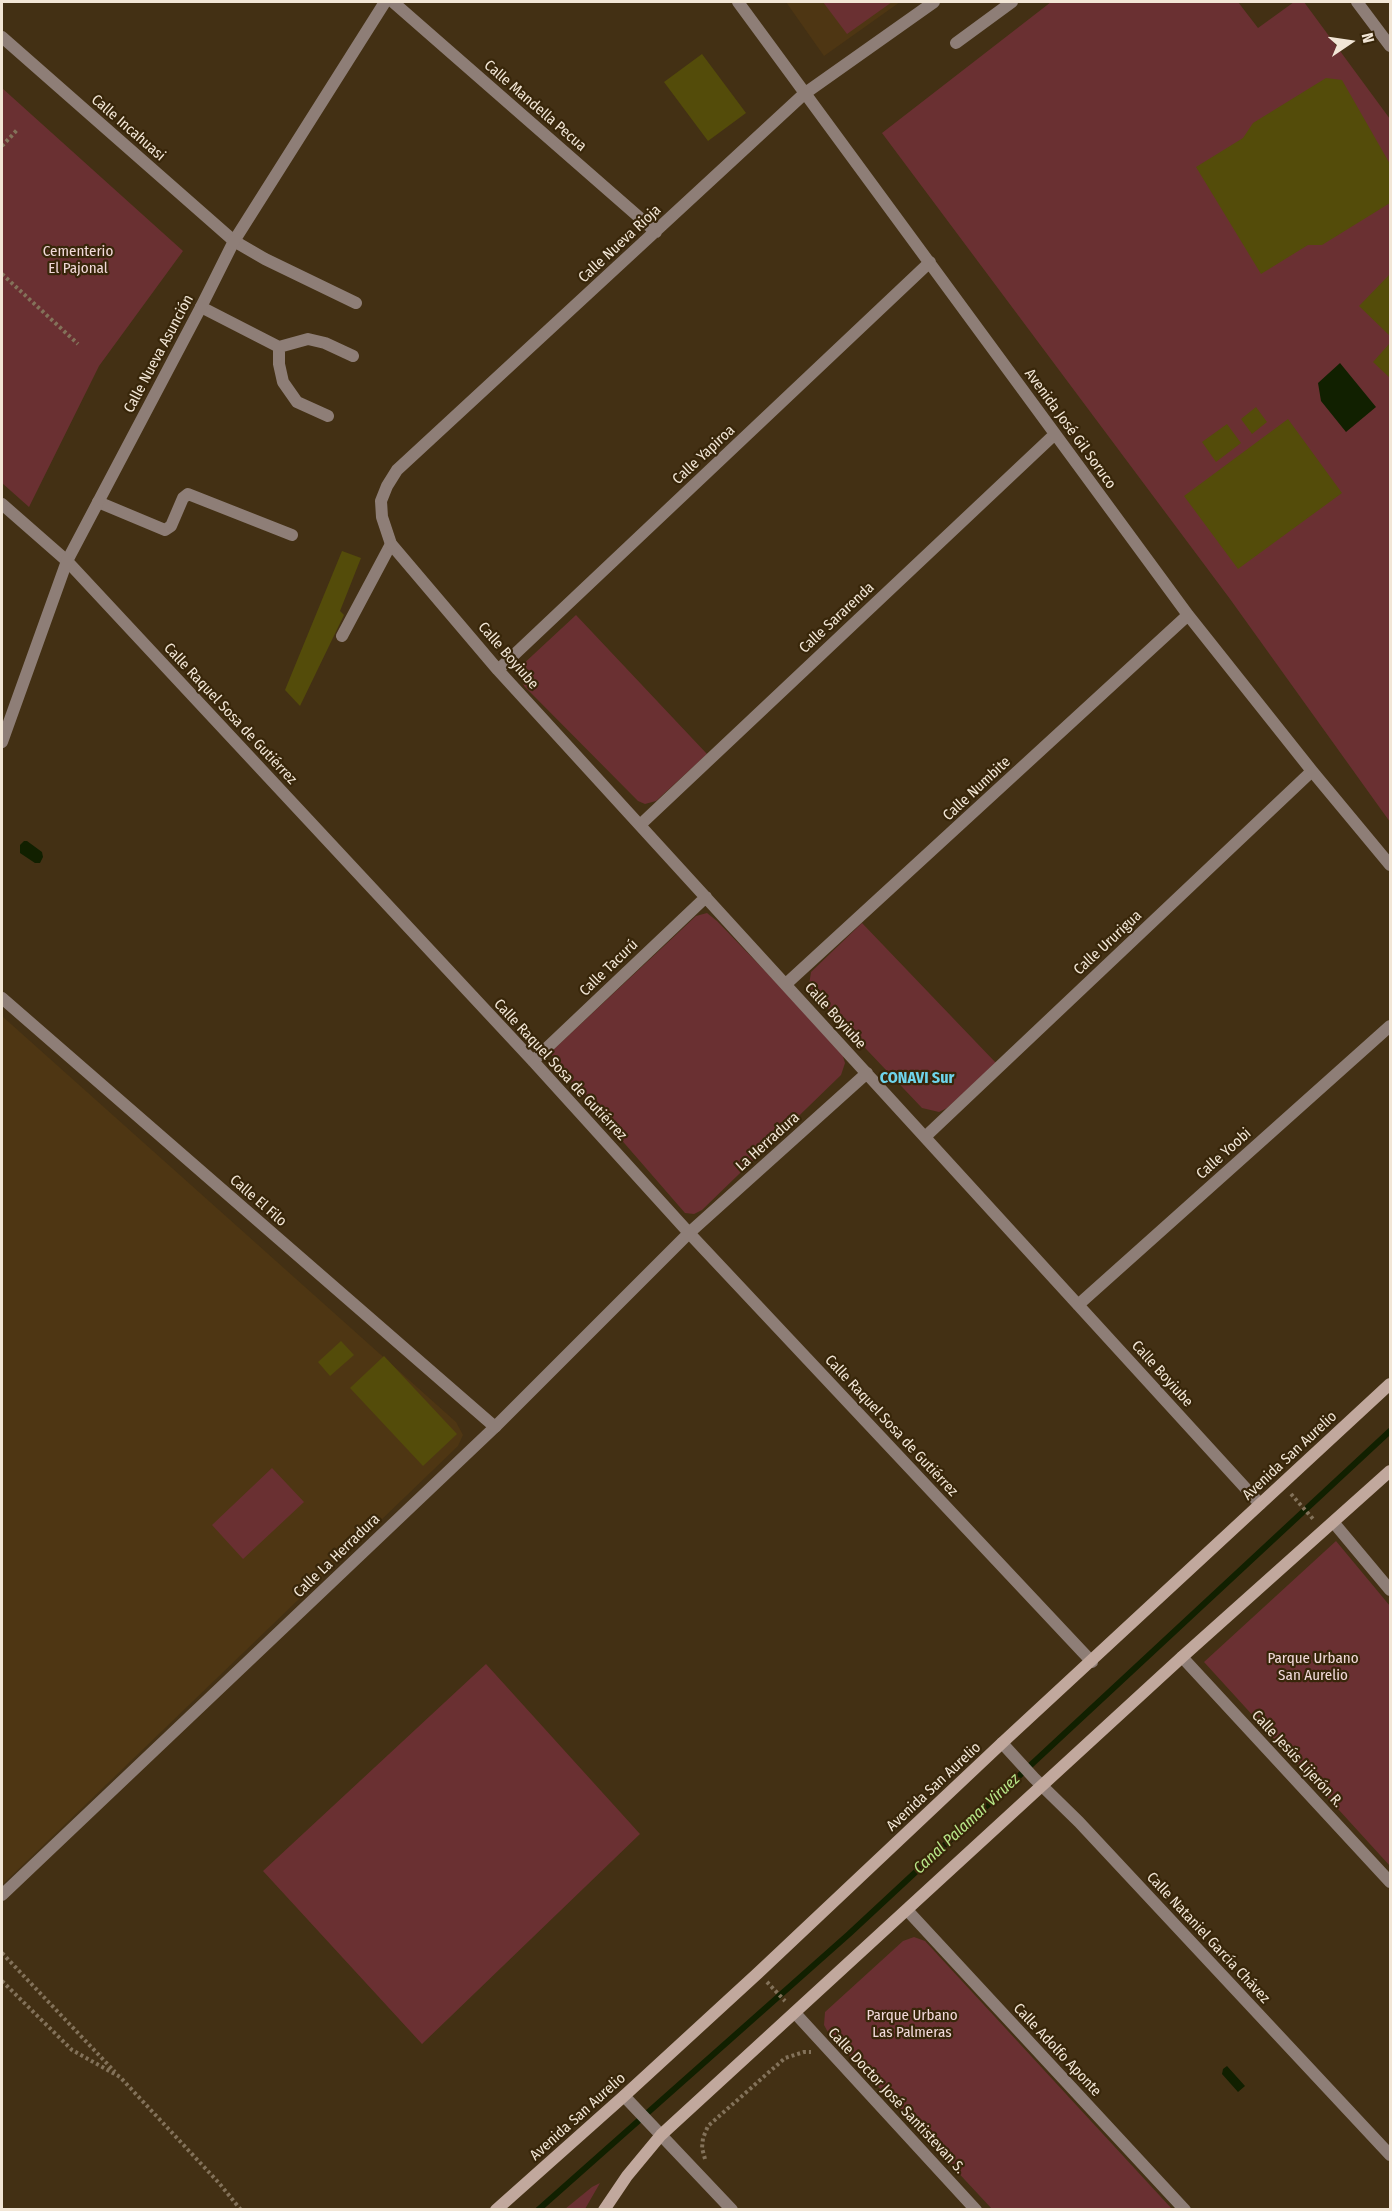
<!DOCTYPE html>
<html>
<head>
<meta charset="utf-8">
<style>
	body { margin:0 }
	#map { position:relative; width:1392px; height:2211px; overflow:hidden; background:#433014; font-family:"Fira Sans Condensed",sans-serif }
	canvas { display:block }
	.frame { position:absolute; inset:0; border:3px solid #f2e6d6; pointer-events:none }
	.north { position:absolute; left:1320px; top:12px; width:60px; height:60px; -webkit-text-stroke:4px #38260a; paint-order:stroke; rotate:77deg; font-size:16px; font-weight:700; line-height:24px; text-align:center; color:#f2e6d6 }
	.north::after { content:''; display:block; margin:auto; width:21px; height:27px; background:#f2e6d6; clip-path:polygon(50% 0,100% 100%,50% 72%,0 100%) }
</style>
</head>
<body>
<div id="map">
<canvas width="1392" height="2211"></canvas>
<div class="frame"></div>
<div class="north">N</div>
</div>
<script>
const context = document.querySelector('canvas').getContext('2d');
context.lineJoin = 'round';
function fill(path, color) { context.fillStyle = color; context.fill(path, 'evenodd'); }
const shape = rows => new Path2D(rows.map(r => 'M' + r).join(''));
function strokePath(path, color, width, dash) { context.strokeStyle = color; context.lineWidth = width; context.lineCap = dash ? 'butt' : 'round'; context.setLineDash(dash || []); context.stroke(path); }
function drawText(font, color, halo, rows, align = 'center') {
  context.font = font + ' "Fira Sans Condensed",sans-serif'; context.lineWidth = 4.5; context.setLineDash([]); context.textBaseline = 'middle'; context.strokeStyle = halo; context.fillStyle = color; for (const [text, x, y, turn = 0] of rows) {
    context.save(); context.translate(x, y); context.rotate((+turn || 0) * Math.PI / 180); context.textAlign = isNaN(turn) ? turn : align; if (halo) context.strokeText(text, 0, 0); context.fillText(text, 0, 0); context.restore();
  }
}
fill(shape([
	[786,2,900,2,824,56],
	[2,1016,456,1422,463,1435,458,1446,2,1885]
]), '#4e3613');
fill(shape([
	[823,2,892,2,847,34],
	[1051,2,1238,2,1258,28,1294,2,1304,2,1390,119,1390,822,1230,599,882,133],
	[2,88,183,251,99,366,29,507,2,483],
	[576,615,707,754,656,801,645,804,638,801,524,686,520,675,520,667],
	[707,913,717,921,841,1050,845,1063,841,1075,702,1210,694,1214,685,1213,552,1060,552,1051,696,916],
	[862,923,996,1063,947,1108,939,1112,922,1108,813,993,809,985,811,972],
	[272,1468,304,1502,243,1559,212,1525],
	[1336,1541,1390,1606,1390,1866,1204,1662],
	[486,1664,640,1834,422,2044,263,1871],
	[914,1937,925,1941,1172,2209,992,2209,829,2034,824,2025,825,2012,903,1941],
	[600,2183,585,2209,565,2209,592,2187]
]), '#6a3032');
fill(shape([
	[1340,363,1376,407,1346,432,1321,401,1318,383],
	[24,841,27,841,42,852,43,857,40,863,35,863,20,853,20,845],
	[1227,2066,1245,2086,1238,2092,1222,2074,1223,2069]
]), '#112000');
strokePath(shape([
	[538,2210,849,1934,1390,1431]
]), '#112000', 6);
fill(shape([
	[702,54,746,113,708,141,664,82],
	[1326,78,1342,80,1390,164,1390,203,1322,245,1308,245,1261,274,1196,167,1243,138,1253,123],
	[1390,274,1390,336,1359,306],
	[1390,343,1390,378,1373,362],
	[1256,407,1267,422,1252,434,1241,419],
	[1288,419,1342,493,1238,569,1184,496],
	[1227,424,1241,443,1216,462,1202,442],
	[342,551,361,558,340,611,344,615,300,706,285,690],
	[341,1341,354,1355,330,1376,318,1362],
	[384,1356,457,1434,423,1466,350,1388]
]), '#544c0a');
strokePath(shape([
	[2,146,18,129],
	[2,274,78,344],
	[1291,1494,1314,1520],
	[2,1953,115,2072],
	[2,1981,72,2050,120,2077,219,2183,241,2210],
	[767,1982,785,2001],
	[705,2159,702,2148,703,2138,708,2126,785,2058,804,2052,811,2052]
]), '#83725a', 4, [3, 3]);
strokePath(shape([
	[956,43,1012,2],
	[234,241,265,259,356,303],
	[201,307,279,347,279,364,283,382,297,402,328,416],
	[279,347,308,339,325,343,353,356],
	[98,502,165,530,171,526,183,498,188,494,292,535],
	[342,636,391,544],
	[2,1895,495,1427]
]), '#8e7e77', 12);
strokePath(shape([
	[393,2,656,232],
	[738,2,1188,615,1312,771,1390,865],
	[934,2,804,94,397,470,387,486,381,501,382,517,391,544,498,670,1260,1504],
	[2,37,234,241],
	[2,504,67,561,533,1061,689,1233,1092,1662],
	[498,670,930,262],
	[640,825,1055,434],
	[786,984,1188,615],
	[2,998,495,1427,689,1233,867,1073],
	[533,1061,706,897],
	[925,1137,1312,771],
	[1078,1305,1390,1026],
	[1334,1523,1390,1590],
	[1182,1657,1390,1882],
	[1002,1743,1034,1778,1079,1822,1390,2155],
	[907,1910,1185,2210],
	[795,2013,976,2210],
	[624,2096,732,2210]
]), '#8e7e77', 12);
strokePath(shape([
	[1357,2,1390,46],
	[2,742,67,561,201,307,234,241,385,2]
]), '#8e7e77', 12);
strokePath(shape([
	[496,2210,624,2096,758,1973,1002,1743,1390,1384],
	[604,2210,627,2176,661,2135,1182,1657,1390,1471]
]), '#c1a89d', 12);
drawText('15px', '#f2e6d6', '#38260a', [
	["Calle Mandella Pecua",535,106,41],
	["Calle Incahuasi",128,128,41],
	["Calle Nueva Rioja",620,244,-43],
	["Calle Nueva Asunción",159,354,-62],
	["Avenida José Gil Soruco",1070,429,54],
	["Calle Yapiroa",704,455,-43],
	["Calle Sararenda",837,618,-43],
	["Calle Boyiube",508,656,49],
	["Calle Raquel Sosa de Gutiérrez",230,714,47],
	["Calle Numbite",977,789,-43],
	["Calle Ururigua",1108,943,-43],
	["Calle Tacurú",609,968,-44],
	["Calle Boyiube",835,1016,48],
	["Calle Raquel Sosa de Gutiérrez",560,1070,47],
	["La Herradura",768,1142,-42],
	["Calle Yoobi",1224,1154,-42],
	["Calle El Filo",258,1201,41],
	["Calle Boyiube",1162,1374,48],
	["Calle Raquel Sosa de Gutiérrez",891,1426,47],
	["Avenida San Aurelio",1290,1456,-43],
	["Calle La Herradura",337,1556,-44],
	["Calle Jesús Lijerón R.",1297,1759,47],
	["Avenida San Aurelio",934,1787,-43],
	["Calle Nataniel García Chávez",1208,1938,47],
	["Calle Adolfo Aponte",1057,2050,47],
	["Calle Doctor José Santistevan S.",896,2101,47],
	["Avenida San Aurelio",578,2117,-42]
]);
drawText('15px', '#f2dada', '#38260a', [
	["Cementerio",78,252],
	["El Pajonal",78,269],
	["Parque Urbano",1313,1659],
	["San Aurelio",1313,1676],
	["Parque Urbano",912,2016],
	["Las Palmeras",912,2033]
]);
drawText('bold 16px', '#6ed4eb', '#38260a', [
	["CONAVI Sur",917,1079]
]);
drawText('italic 16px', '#b8e788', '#38260a', [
	["Canal Palamar Viruez",967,1824,-43]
]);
</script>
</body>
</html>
